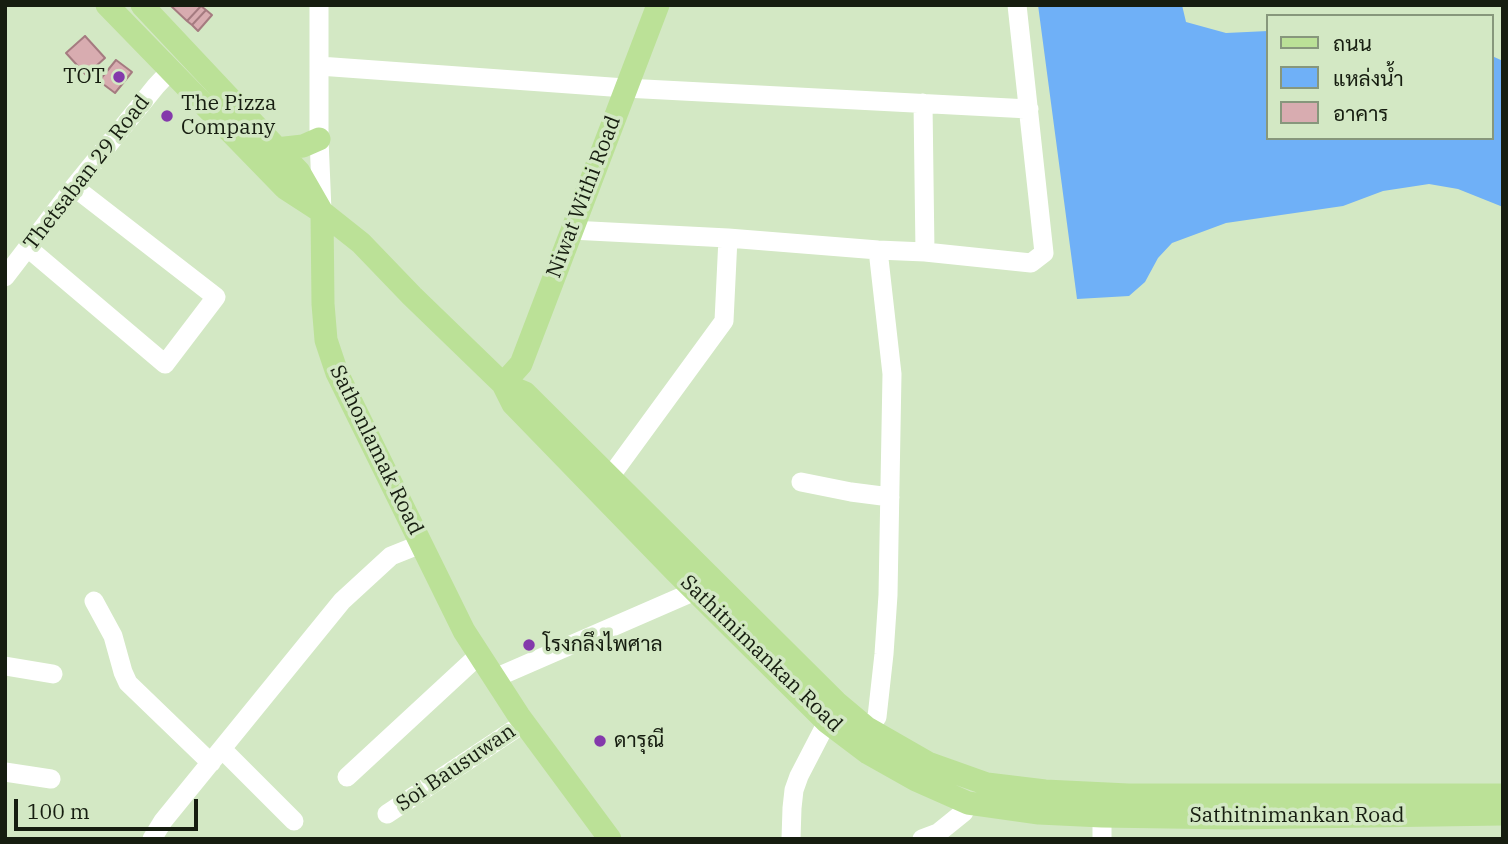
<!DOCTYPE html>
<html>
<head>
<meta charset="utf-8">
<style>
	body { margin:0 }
	#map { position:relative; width:1508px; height:844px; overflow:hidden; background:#d3e8c4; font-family:"IBM Plex Serif",Sarabun,serif }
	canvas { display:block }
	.frame { position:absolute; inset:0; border:7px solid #161d10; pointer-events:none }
	.legend { position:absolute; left:1266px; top:14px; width:228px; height:126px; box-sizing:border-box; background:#d3e8c4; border:2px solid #87977c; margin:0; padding:9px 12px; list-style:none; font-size:21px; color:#161d10 }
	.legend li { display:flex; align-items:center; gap:14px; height:35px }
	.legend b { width:35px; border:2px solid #87977c }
	.scale { position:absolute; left:14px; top:799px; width:184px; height:32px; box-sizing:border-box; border:4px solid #161d10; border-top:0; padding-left:9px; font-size:21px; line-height:24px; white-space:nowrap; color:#161d10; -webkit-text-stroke:5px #d3e8c4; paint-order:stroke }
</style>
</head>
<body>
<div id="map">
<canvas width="1508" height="844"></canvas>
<div class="frame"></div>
<ul class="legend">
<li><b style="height:9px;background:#bbe197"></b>ถนน</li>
<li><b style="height:19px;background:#6fb0f7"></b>แหล่งน้ำ</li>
<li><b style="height:19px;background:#d8acb0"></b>อาคาร</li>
</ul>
<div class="scale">100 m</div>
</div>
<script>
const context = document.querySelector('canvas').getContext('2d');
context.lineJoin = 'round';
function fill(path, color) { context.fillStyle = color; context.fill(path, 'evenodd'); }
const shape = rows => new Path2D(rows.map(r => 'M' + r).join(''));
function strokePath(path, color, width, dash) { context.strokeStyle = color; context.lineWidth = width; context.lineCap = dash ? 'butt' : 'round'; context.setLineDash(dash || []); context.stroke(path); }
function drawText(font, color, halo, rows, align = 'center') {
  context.font = font + ' "IBM Plex Serif",Sarabun,serif'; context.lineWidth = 7; context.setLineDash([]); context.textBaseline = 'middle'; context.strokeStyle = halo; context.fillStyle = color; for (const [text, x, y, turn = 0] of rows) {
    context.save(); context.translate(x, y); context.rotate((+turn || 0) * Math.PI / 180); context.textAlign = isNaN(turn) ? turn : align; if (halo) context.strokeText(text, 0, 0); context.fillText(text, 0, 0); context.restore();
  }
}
fill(shape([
	[1038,5,1182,5,1186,22,1226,33,1268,31,1268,138,1492,138,1492,56,1503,61,1503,207,1458,189,1429,184,1383,191,1343,206,1226,223,1172,243,1158,258,1145,282,1129,296,1077,299]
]), '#6fb0f7');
const building = shape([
	[170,5,200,5,201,6,187,21,170,5],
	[201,6,206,10,192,25,187,21,201,6],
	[206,10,212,15,198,31,192,25,206,10],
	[85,36,105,58,86,75,66,53,85,36],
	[116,60,132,72,115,93,99,81,116,60]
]);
fill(building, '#d8acb0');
strokePath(building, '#a57b80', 2);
strokePath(shape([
	[319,5,319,139,322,211],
	[319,66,625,88,1029,109],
	[923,103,925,252],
	[571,230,728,238,878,250,925,252,1031,263,1044,253,1017,5],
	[28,248,165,364,216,297,74,187],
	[5,277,74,187,156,86,171,70],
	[610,477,724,321,728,238],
	[801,482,851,492,890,497],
	[94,601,113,636,123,672,128,683,211,763],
	[5,666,53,674],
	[495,678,695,591],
	[867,728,877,717,884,654,888,595,892,374,878,250],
	[222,749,294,821],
	[5,772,51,779],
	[347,777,479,655],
	[387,814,524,723],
	[1102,816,1102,839],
	[152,839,163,821,342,601,391,556,421,544],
	[791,839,792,808,794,790,799,776,827,722],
	[922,839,938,833,964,812,968,803]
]), '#fff', 19);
strokePath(shape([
	[107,5,285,188,322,212,361,243,412,296,503,384,513,404,675,571,827,722,868,753,916,780,968,803,1039,813,1102,816,1235,818,1503,814],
	[142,5,299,172,322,212,323,304,326,340,337,373,464,631,519,716,610,839],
	[276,149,303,146,319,139],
	[503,384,525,393,836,702,867,728,928,763,987,784,1045,791,1128,795,1503,795],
	[503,384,521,364,658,5]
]), '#bbe197', 23);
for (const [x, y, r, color] of [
	[119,77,7,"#8439ab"],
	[167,116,7,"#8439ab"],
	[529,645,7,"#8439ab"],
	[600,741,7,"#8439ab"]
]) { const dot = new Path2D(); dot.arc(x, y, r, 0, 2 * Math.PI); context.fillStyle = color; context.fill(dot); strokePath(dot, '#d3e8c4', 2.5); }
drawText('21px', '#161d10', '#d3e8c4', [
	["TOT",105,77,"right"],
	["The Pizza",181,104],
	["Company",181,128],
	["โรงกลึงไพศาล",543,645],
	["ดารุณี",614,741]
], 'left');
drawText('21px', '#161d10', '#d3e8c4', [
	["Thetsaban 29 Road",87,173,-52],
	["Niwat Withi Road",584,197,-69],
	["Sathonlamak Road",376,450,64],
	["Sathitnimankan Road",761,654,44],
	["Soi Bausuwan",456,768,-34],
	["Sathitnimankan Road",1297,816]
]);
</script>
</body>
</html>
